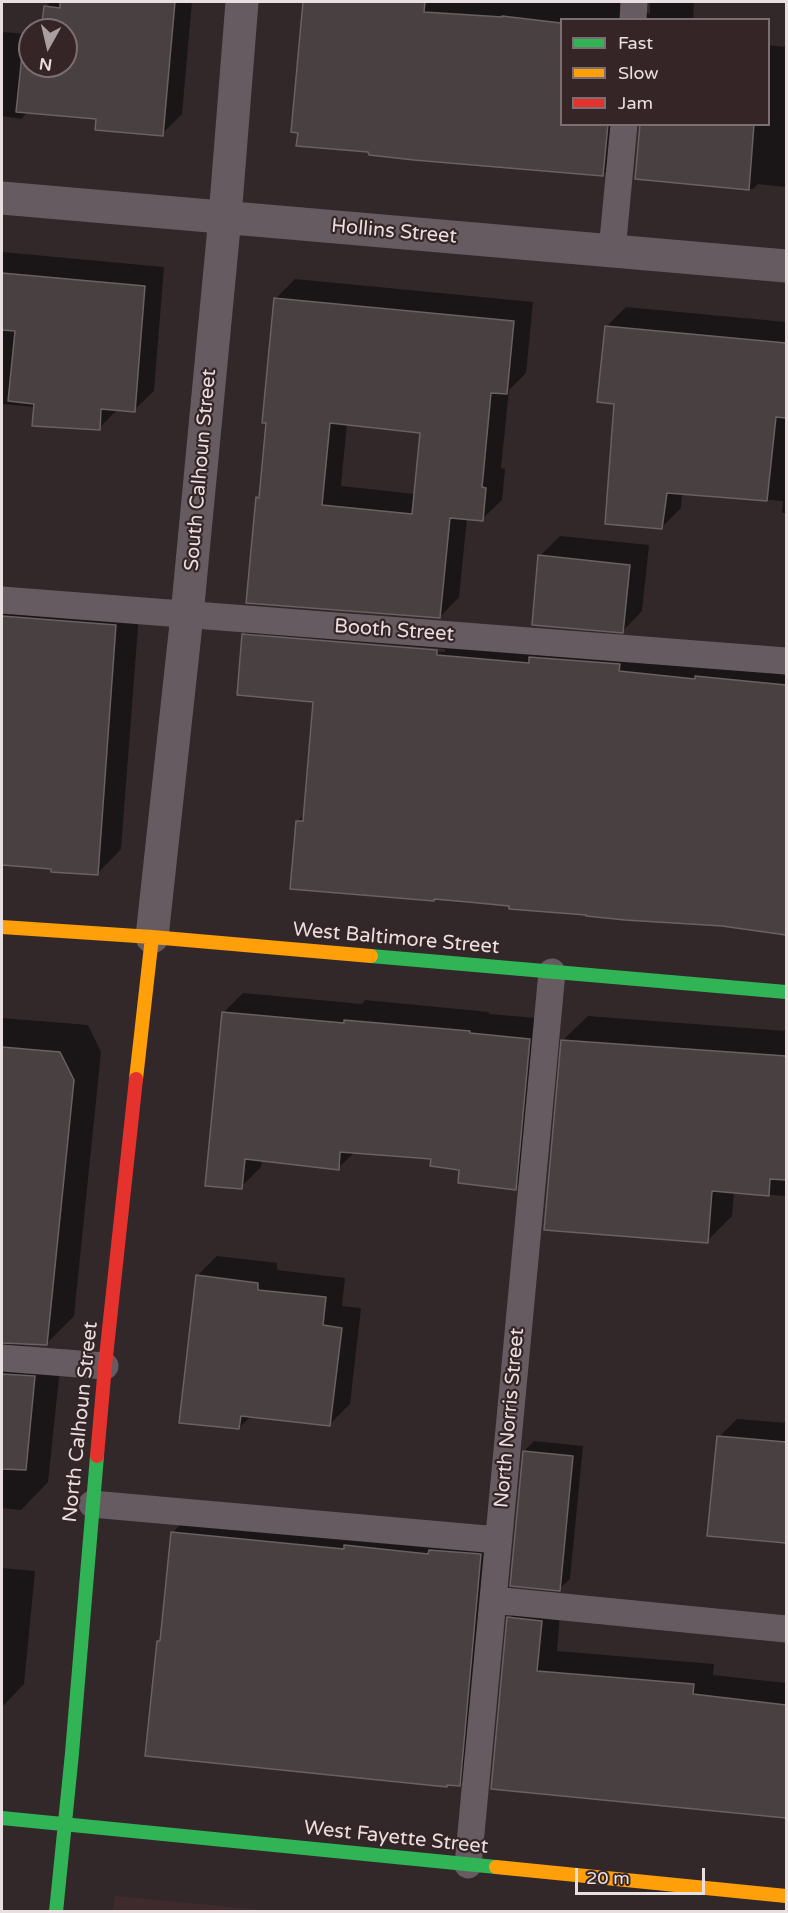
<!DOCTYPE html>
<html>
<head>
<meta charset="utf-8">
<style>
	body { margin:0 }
	#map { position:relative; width:788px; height:1913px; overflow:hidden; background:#32282a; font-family:"Varela Round",sans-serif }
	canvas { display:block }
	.frame { position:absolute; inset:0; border:3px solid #eadfe0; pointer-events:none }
	.legend { position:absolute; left:560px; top:18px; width:210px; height:108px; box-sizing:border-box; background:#352527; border:2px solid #7d6f71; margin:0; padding:8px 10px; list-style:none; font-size:18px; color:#eadfe0 }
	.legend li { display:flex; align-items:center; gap:12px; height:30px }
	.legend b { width:30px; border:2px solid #7d6f71 }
	.north { position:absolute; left:18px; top:18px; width:60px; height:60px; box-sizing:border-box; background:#352527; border:2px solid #7d6f71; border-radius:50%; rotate:188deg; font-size:16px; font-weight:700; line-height:24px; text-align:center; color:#eadfe0 }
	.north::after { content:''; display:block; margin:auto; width:21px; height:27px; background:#aa9fa0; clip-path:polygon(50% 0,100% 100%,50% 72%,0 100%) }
	.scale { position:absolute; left:575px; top:1868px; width:130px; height:27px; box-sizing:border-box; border:3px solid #eadfe0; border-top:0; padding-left:8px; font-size:18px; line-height:21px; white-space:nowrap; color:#eadfe0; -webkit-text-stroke:4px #352527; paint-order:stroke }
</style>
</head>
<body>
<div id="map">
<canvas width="788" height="1913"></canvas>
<div class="frame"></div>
<ul class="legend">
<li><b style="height:8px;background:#30b455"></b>Fast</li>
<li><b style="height:8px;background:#ff9f0a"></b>Slow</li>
<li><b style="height:8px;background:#e5322d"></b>Jam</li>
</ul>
<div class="north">N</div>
<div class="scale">20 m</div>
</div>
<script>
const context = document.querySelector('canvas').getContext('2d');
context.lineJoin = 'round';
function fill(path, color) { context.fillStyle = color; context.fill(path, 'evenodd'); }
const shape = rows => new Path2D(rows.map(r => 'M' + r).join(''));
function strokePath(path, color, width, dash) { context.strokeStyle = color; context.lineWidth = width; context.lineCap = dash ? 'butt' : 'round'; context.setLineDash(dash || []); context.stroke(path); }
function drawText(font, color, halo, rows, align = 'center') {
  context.font = font + ' "Varela Round",sans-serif'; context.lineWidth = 4.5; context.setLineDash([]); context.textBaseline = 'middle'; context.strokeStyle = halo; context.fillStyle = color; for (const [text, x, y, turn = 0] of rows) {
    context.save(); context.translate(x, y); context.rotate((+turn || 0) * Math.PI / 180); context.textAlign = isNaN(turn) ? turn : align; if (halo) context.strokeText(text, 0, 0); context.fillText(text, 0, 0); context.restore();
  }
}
fill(shape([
	[115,1896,274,1911,113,1911]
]), '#3f2a2d');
fill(shape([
	[51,2,192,2,182,114,162,134,98,118,29,111,21,119,2,116,2,32,30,34,30,66,66,66,66,30,43,30,45,7],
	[304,2,639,2,645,12,650,14,650,2,694,2,693,20,562,20,562,124,626,124,623,154,603,175,369,151,293,130],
	[768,45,786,47,786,187,758,184,753,189,636,178,641,124,768,124],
	[2,252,164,267,154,391,134,410,118,409,99,428,35,407,2,404],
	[295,279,533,302,526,373,509,390,501,468,505,469,502,500,482,519,467,518,459,597,440,617,257,498,261,494,276,298],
	[347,423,422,431,415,494,341,486],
	[626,307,786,322,786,513,782,513,783,501,682,493,681,508,661,528,616,403,607,326],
	[560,536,649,545,642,611,623,631,540,556],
	[2,590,140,601,121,849,97,874,53,867,2,863],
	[264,614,786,662,786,931,436,897,433,900,297,822,305,814,315,700,243,635],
	[260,634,445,649,445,652,260,637],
	[243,993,362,1004,365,1000,489,1012,489,1014,549,1019,535,1168,515,1188,433,1158,355,1152,338,1168,262,1160,261,1167,241,1187,223,1013],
	[588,1016,786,1031,786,1196,734,1192,732,1216,707,1241,563,1040],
	[2,1018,88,1025,101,1052,74,1316,46,1344,17,1343,29,1347,62,1349,48,1482,21,1510,2,1508],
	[217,1256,277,1263,277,1270,345,1278,342,1306,361,1308,350,1404,330,1424,251,1416,239,1428,197,1276],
	[737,1419,786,1423,786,1542,709,1534,719,1437],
	[534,1441,583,1446,570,1579,559,1589,524,1451],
	[192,1513,500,1535,479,1765,459,1785,158,1642,162,1638,173,1532],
	[2,1568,35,1571,24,1684,2,1707],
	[528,1598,561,1601,557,1651,714,1664,713,1675,786,1683,786,1816,493,1788,509,1618]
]), '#0007');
const building = shape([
	[60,2,175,2,163,136,95,130,96,119,16,112,22,55,30,56,30,66,66,66,66,30,41,30,44,6,60,8,60,2],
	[303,2,425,2,424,12,502,17,502,16,561,23,561,124,608,124,603,176,414,160,369,155,368,152,296,146,298,133,291,132,303,2],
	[640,124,754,124,749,190,635,179,640,124],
	[2,273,145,286,135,412,101,409,100,430,32,426,34,404,8,401,15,331,2,330,2,273],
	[274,298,514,321,507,394,491,393,482,487,486,488,483,521,450,518,440,618,246,603,256,497,259,498,266,423,262,423,274,298],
	[330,423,420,433,412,514,322,505,330,423],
	[605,326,786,343,786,418,776,417,767,501,667,493,662,529,605,524,614,404,597,402,605,326],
	[538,555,630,565,623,633,532,625,538,555],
	[2,616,116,625,98,875,51,872,51,869,2,865,2,616],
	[242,634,437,650,437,655,529,663,529,657,620,664,619,671,695,679,695,676,786,685,786,935,722,926,625,920,586,916,586,915,509,909,509,906,468,902,434,899,434,901,290,889,296,821,303,821,313,702,237,695,242,634],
	[222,1012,344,1023,344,1020,470,1031,470,1033,530,1039,516,1190,458,1183,459,1170,430,1166,431,1159,340,1152,339,1170,245,1159,242,1189,205,1186,222,1012],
	[561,1040,786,1056,786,1180,770,1179,769,1196,712,1191,708,1243,544,1230,561,1040],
	[2,1047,60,1052,74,1080,47,1345,2,1343,2,1047],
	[196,1275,258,1283,258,1290,326,1297,323,1325,342,1328,330,1426,241,1416,239,1429,179,1423,196,1275],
	[2,1374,35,1376,26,1470,2,1469,2,1374],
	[717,1436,786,1442,786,1543,707,1536,717,1436],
	[523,1451,573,1456,560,1591,510,1586,523,1451],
	[171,1532,344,1549,344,1545,428,1554,429,1550,481,1554,460,1786,447,1785,447,1787,145,1756,157,1641,160,1641,171,1532],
	[507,1617,542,1621,537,1671,694,1684,693,1694,786,1705,786,1818,491,1789,507,1617]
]);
fill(building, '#494141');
strokePath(building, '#6a6161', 1.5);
strokePath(shape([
	[633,20,634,2],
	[612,251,624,124],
	[2,600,786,661],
	[2,1358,105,1366],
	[92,1504,498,1540],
	[493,1600,786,1629],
	[468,1865,552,972]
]), '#665b61', 27);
strokePath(shape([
	[2,198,786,266],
	[152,937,187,615,225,217,242,2]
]), '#665b61', 33);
strokePath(shape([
	[371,956,786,992],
	[2,1818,496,1867],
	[56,1912,72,1753,97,1456]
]), '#30b455', 14);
strokePath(shape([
	[2,927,152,937,371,956],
	[136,1079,152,937],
	[496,1867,786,1896]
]), '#ff9f0a', 14);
strokePath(shape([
	[97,1456,105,1366,136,1079]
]), '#e5322d', 14);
drawText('20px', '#eadfe0', '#352527', [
	["Hollins Street",394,232,5],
	["South Calhoun Street",201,470,-85],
	["Booth Street",394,631,4],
	["West Baltimore Street",396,939,5],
	["North Norris Street",510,1418,-85],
	["North Calhoun Street",81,1422,-84],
	["West Fayette Street",396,1838,6]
]);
</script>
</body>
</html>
